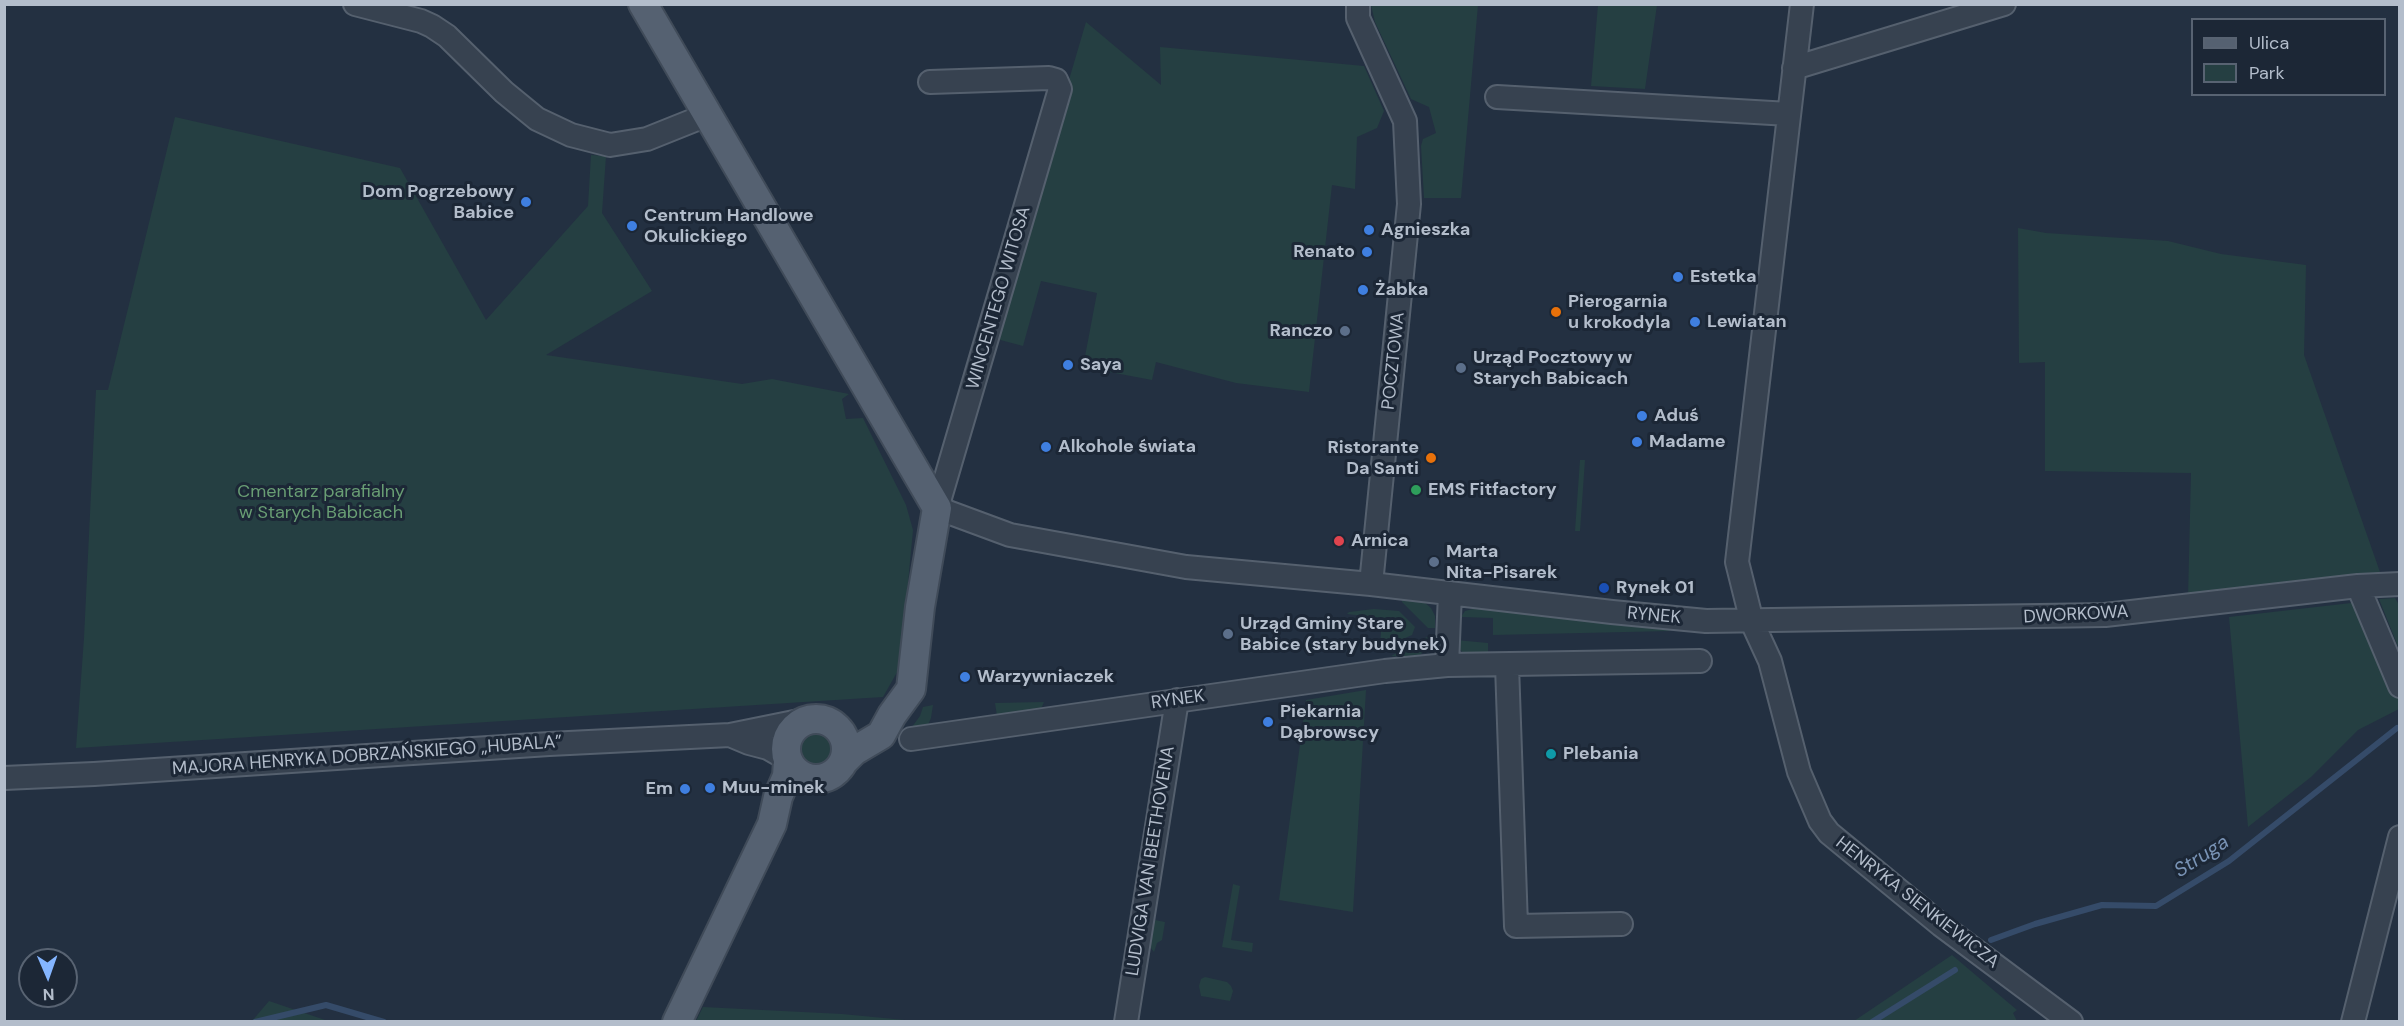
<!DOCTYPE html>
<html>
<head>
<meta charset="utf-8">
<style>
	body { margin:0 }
	#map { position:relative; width:2404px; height:1026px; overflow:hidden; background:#233041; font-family:"DM Sans",sans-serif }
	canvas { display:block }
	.frame { position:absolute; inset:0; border:6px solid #b3bdcb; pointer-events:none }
	.legend { position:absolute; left:2191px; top:18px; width:195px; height:78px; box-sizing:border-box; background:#1c2736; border:2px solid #586372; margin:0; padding:8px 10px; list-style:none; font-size:18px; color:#b3bdcb }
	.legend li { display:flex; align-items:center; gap:12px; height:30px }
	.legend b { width:30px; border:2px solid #586372 }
	.north { position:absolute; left:18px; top:948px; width:60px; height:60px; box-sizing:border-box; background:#1c2736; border:2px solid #586372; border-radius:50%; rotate:178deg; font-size:16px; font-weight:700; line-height:24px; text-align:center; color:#b3bdcb }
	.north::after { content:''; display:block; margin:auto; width:21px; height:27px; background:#84b5ff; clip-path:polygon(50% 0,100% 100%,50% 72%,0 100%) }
</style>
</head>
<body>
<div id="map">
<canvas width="2404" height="1026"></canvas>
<div class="frame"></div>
<ul class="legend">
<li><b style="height:8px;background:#556171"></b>Ulica</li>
<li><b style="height:16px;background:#253f42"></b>Park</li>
</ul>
<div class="north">N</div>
</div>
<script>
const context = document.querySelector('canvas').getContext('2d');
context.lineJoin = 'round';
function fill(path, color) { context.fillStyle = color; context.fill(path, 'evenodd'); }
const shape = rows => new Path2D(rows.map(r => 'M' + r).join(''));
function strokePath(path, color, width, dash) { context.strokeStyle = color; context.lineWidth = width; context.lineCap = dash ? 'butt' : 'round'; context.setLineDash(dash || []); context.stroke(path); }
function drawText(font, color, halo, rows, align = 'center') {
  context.font = font + ' "DM Sans",sans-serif'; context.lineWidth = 6; context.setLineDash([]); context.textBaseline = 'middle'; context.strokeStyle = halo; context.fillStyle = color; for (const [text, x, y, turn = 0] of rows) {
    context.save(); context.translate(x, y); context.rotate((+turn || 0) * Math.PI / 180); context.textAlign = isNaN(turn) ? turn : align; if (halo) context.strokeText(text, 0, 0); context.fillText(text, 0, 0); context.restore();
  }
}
fill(shape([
	[1371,5,1478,5,1461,198,1424,198,1421,146,1423,139,1436,133,1429,107,1411,99,1375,22],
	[1598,5,1657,5,1645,89,1591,86],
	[1086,22,1161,85,1160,47,1364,66,1384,111,1377,128,1357,137,1355,189,1332,185,1309,392,1236,383,1156,362,1152,380,1083,367,1097,293,1041,281,1023,346,993,338],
	[175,117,400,168,486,320,588,206,591,155,606,156,602,213,652,291,546,355,742,384,772,379,849,394,842,399,846,419,863,418,906,505,913,530,900,667,883,697,76,748,84,638,96,390,108,390],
	[2018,228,2046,233,2168,241,2221,254,2306,265,2304,355,2381,575,2188,598,2191,473,2045,471,2045,362,2019,363],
	[1580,460,1585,460,1580,531,1575,531],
	[1402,598,1424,602,1431,608,1435,616,1435,628,1428,628,1402,602],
	[2395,598,2399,605,2399,649,2379,599],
	[2360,602,2399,695,2399,709,2358,730,2311,777,2248,827,2229,617],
	[1480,607,1669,629,1670,631,1493,635,1493,618,1461,617,1465,611],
	[1374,609,1399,611,1415,627,1412,635,1383,648,1380,646,1382,618,1347,614,1349,612],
	[1427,637,1434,638,1433,645,1421,654,1413,658,1391,656],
	[1456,640,1488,643,1488,658,1464,654,1456,645],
	[1366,690,1353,912,1279,900,1306,700],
	[1044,702,1040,711,997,716,995,703],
	[933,705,931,718,927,727,909,731,920,716,923,707],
	'801 749a15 15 0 1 1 30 0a15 15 0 1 1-30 0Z',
	[1233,884,1240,886,1231,940,1253,943,1252,952,1222,947],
	[1150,919,1165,922,1162,940,1157,943,1154,952,1147,943],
	[1952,955,2017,1010,2013,1013,2017,1021,1854,1021],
	[1205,977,1227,982,1231,986,1233,991,1230,1001,1201,996,1199,986,1201,979],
	[269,1001,328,1021,252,1021],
	[703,1007,842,1014,915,1021,696,1021]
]), '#253f42');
strokePath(shape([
	[1991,940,2035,924,2102,905,2156,906,2229,861,2397,728],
	[255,1022,326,1005,384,1022],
	[1872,1022,1955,970]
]), '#354b69', 6);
const minor = shape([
	[355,4,421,21,432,26,447,36,504,92,537,119,571,135,610,145,647,139,707,115],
	[1358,4,1358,18,1405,121,1409,204,1371,584],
	[1802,4,1737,562,1752,622,1770,661,1799,772,1820,821,1829,833,1941,925,2071,1022],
	[1794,68,2004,4],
	[930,82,1049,78,1056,80,1060,89,937,508,1010,535,1186,567,1371,584,1612,612,1706,621,2105,615,2358,586,2400,584],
	[1497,97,1789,114],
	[2358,586,2400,686],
	[1447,665,1450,593],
	[1507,665,1516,926,1621,924],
	[730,735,749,743,768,748,787,759],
	[911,739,1385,671,1447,665,1700,661],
	[4,778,94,774,549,744,730,735,809,719],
	[1126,1022,1177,700],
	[2353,1022,2400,837]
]);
const major = shape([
	[643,4,937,508,920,607,911,689,892,715,881,735,854,751,844,761],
	'786 749a30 30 0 1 1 60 0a30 30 0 1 1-60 0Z',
	[677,1022,772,824,778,797,787,776,788,761]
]);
strokePath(minor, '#55606e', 26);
strokePath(major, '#404b59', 32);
strokePath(minor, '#374250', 22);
strokePath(major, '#556171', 28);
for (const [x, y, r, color] of [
	[526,202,6,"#3f7fe0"],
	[632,226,6,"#3f7fe0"],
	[1369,230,6,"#3f7fe0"],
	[1367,252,6,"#3f7fe0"],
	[1678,277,6,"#3f7fe0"],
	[1363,290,6,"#3f7fe0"],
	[1556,312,6,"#e8710a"],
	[1695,322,6,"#3f7fe0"],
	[1345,331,6,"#5c6f8a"],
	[1068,365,6,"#3f7fe0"],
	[1461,368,6,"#5c6f8a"],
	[1642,416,6,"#3f7fe0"],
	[1637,442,6,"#3f7fe0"],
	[1046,447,6,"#3f7fe0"],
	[1431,458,6,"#e8710a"],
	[1416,490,6,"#2e9e5b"],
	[1339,541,6,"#e0444e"],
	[1434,562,6,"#5c6f8a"],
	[1604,588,6,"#1a4fb4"],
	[1228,634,6,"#5c6f8a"],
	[965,677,6,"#3f7fe0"],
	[1268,722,6,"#3f7fe0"],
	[1551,754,6,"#0f9aa8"],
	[710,788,6,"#3f7fe0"],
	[685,789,6,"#3f7fe0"]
]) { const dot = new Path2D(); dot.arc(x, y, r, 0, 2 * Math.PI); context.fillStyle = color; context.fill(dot); strokePath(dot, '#1c2736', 2); }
drawText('bold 18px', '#b3bdcb', '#1c2736', [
	["Dom Pogrzebowy",514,192,"right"],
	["Babice",514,213,"right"],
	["Centrum Handlowe",644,216],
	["Okulickiego",644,237],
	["Agnieszka",1381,230],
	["Renato",1355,252,"right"],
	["Estetka",1690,277],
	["Żabka",1375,290],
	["Pierogarnia",1568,302],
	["u krokodyla",1568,323],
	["Lewiatan",1707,322],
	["Ranczo",1333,331,"right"],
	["Urząd Pocztowy w",1473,358],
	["Starych Babicach",1473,379],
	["Saya",1080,365],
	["Aduś",1654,416],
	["Madame",1649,442],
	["Alkohole świata",1058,447],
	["Ristorante",1419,448,"right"],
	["Da Santi",1419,469,"right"],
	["EMS Fitfactory",1428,490],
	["Arnica",1351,541],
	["Marta",1446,552],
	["Nita-Pisarek",1446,573],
	["Rynek 01",1616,588],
	["Urząd Gminy Stare",1240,624],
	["Babice (stary budynek)",1240,645],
	["Warzywniaczek",977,677],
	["Piekarnia",1280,712],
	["Dąbrowscy",1280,733],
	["Plebania",1563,754],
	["Muu-minek",722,788],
	["Em",673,789,"right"]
], 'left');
drawText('18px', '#b3bdcb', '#1c2736', [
	["WINCENTEGO WITOSA",999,298,-74],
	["POCZTOWA",1394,361,-84],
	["DWORKOWA",2076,615,-3],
	["RYNEK",1654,616,5],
	["RYNEK",1178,700,-8],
	["MAJORA HENRYKA DOBRZAŃSKIEGO „HUBALA”",367,756,-4],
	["LUDVIGA VAN BEETHOVENA",1151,861,-81],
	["HENRYKA SIENKIEWICZA",1917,903,38]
]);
drawText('18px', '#699e74', '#1c2736', [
	["Cmentarz parafialny",321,492],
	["w Starych Babicach",321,513]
]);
drawText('italic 20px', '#7993b5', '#1c2736', [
	["Struga",2202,857,-33]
]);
</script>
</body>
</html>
